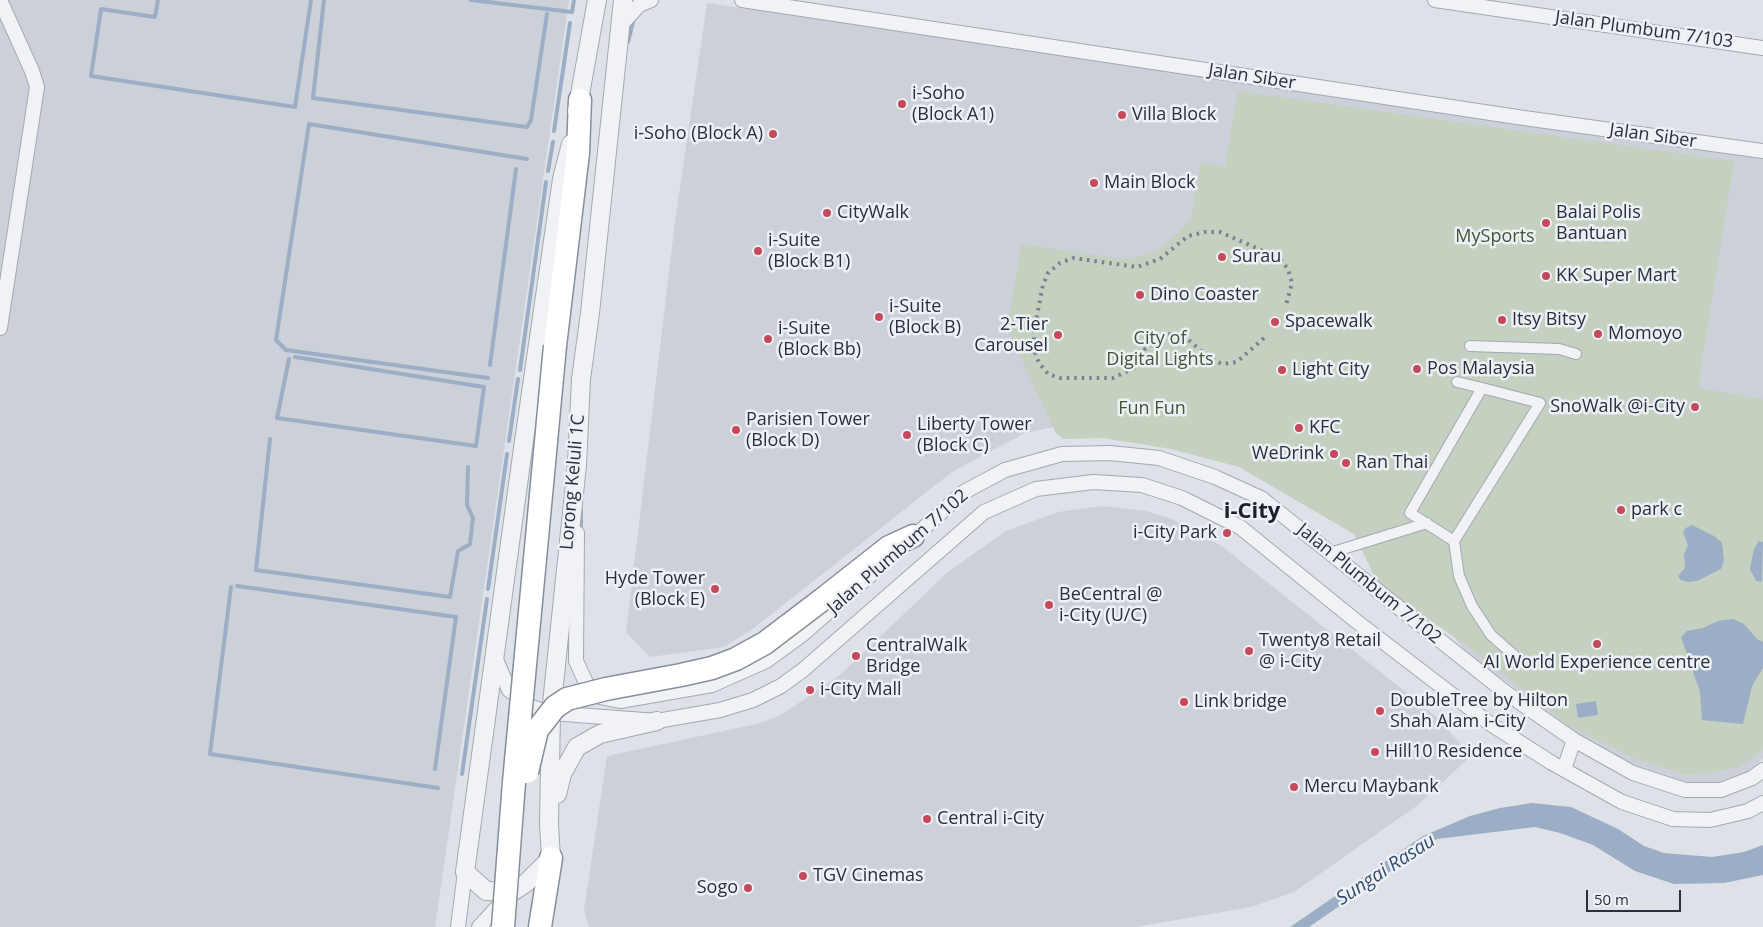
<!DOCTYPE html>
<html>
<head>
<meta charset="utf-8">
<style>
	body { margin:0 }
	#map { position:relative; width:1763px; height:927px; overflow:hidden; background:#dee1e7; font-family:"Open Sans",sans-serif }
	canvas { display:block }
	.scale { position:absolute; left:1586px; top:890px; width:95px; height:22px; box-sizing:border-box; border:2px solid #282f3d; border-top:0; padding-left:6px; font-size:15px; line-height:18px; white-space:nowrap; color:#282f3d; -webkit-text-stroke:4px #edf0f4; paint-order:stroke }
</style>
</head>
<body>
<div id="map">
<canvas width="1763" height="927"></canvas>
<div class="scale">50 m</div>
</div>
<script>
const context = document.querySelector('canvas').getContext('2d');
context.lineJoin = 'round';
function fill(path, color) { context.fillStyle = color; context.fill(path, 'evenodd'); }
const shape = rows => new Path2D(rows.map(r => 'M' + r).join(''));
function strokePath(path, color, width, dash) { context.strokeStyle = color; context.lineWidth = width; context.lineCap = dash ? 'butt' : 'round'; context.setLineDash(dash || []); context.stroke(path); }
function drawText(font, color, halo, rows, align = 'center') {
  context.font = font + ' "Open Sans",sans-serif'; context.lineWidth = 5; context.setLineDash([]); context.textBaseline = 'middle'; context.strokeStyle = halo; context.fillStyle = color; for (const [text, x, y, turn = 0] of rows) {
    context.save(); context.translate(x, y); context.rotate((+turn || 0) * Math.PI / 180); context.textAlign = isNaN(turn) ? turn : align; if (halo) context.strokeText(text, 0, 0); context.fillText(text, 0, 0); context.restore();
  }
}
fill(shape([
	[0,0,569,0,435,927,0,927],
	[707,3,1763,158,1763,759,1748,771,1716,783,1690,784,1641,770,1590,743,1469,655,1394,565,1375,531,1254,458,1073,423,1025,433,952,472,754,628,724,647,650,657,626,632,675,222],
	[1103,506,1146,511,1172,519,1223,547,1437,717,1471,756,1418,805,1294,892,1251,907,1135,927,589,927,584,910,607,756,761,723,783,714,841,674,948,572,1006,531,1058,512]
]), '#ccd0d8');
fill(shape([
	[1238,91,1734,161,1698,388,1763,399,1763,750,1737,768,1687,775,1635,759,1566,724,1470,648,1381,586,1375,578,1354,534,1239,467,1171,449,1103,438,1063,439,1056,433,1007,328,1021,244,1131,260,1161,248,1191,220,1201,162,1225,166]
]), '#c4d0c0');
fill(shape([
	[1692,525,1714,536,1722,543,1724,561,1721,569,1697,581,1688,582,1681,580,1678,576,1685,568,1684,555,1688,545,1683,532,1686,528],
	[1759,541,1763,542,1762,582,1756,581,1750,569,1754,549],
	[1733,619,1744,624,1757,639,1763,642,1763,668,1752,686,1743,724,1702,720,1700,692,1681,637,1687,631,1703,628,1718,621],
	[1596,701,1598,715,1578,718,1576,704],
	[1532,803,1571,807,1618,829,1644,846,1664,853,1712,857,1744,852,1763,845,1763,875,1724,883,1674,884,1635,871,1593,845,1560,833,1535,827,1437,839,1309,927,1290,927,1423,836,1470,816,1500,808]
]), '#9baec5');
strokePath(shape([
	[158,0,155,17,101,9,91,76,295,107,311,0],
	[324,0,313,98,527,127,531,120,547,14],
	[471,0,572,12,574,0],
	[628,42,634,18],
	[554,131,570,23],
	[548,171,553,142],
	[289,359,277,418,476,446,484,387,295,357],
	[490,365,516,169],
	[520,370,546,182],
	[488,378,286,350,276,340,309,124,527,159],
	[270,439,256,570,450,597,458,551,470,544,473,518,467,505,468,467],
	[509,441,518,379],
	[581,510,581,533],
	[237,586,456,617,435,769],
	[231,587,210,754,438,788],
	[488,589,507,454],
	[462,774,487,599]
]), '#9baec5', 4);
const pedestrian = shape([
	[1470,346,1559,349,1576,354],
	[1482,388,1540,403,1454,541,1459,576,1472,606,1491,635,1517,658],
	[1454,541,1410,513,1482,388,1457,382],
	[1330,553,1427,523]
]);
const minor = shape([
	[742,0,1524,118,1763,151],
	[1435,0,1763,48],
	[619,27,639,5,651,0],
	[0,328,37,87,32,71,0,0],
	[577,533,576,661,588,687,600,697,620,701,712,685,766,661,803,634,884,563],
	[908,542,964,492,1005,470,1062,454,1110,453,1159,458,1215,477,1261,498,1505,692,1574,740,1633,773,1685,790,1721,790,1752,778,1763,770],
	[494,655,509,690,531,707,551,713,657,721,720,710,753,700,781,686,803,670,984,512,1036,489,1093,482,1142,485,1182,498,1240,527,1356,621,1489,723,1552,763,1622,802,1673,819,1710,820,1748,811,1763,803],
	[1564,769,1574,740],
	[458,927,465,872],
	[479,927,504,900]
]);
const tertiary = shape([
	[577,111,597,0],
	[571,144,562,179,523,448,465,872,486,891,512,892,526,883,551,858,549,824,551,713,577,465,581,379,590,313,623,0],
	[557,794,562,774,577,747,600,734,657,721]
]);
const trunk = shape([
	[555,346,578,153,580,100],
	[823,599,889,547,913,536],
	[540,927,551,858]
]);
strokePath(pedestrian, '#a4a8b1', 12);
strokePath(minor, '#a4a8b1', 16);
strokePath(tertiary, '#a4a8b1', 20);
strokePath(trunk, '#868f9c', 25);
strokePath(pedestrian, '#f0f2f5', 10);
strokePath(minor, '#f0f2f5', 14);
strokePath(tertiary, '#f0f2f5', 18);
strokePath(trunk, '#fff', 22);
strokePath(shape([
	[1264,338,1237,362,1222,364,1209,358,1183,335,1164,334,1145,349,1134,368,1113,378,1060,378,1048,374,1039,363,1034,349,1034,331,1043,285,1048,273,1060,263,1073,258,1137,267,1160,259,1188,236,1205,232,1220,232,1279,258,1288,269,1292,283,1286,305]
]), '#78818f', 4, [2.5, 5]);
const trunkBridge = shape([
	[527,772,537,730,555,707,567,699,606,689,681,675,712,668,736,659,765,643,823,599],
	[503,927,514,782,555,346]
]);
strokePath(trunkBridge, '#868f9c', 25, []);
strokePath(trunkBridge, '#fff', 22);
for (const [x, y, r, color] of [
	[902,104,5,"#c5495a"],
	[1122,115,5,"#c5495a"],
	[773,134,5,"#c5495a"],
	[1094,183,5,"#c5495a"],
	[827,213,5,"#c5495a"],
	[1546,223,5,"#c5495a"],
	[758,251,5,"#c5495a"],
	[1222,257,5,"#c5495a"],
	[1546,276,5,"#c5495a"],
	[1140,295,5,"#c5495a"],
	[879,317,5,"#c5495a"],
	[1502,320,5,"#c5495a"],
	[1275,322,5,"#c5495a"],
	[1598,334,5,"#c5495a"],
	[1058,335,5,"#c5495a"],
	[768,339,5,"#c5495a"],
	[1417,369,5,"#c5495a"],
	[1282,370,5,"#c5495a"],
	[1695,407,5,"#c5495a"],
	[1299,428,5,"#c5495a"],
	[736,430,5,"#c5495a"],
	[907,435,5,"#c5495a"],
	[1334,454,5,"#c5495a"],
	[1346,463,5,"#c5495a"],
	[1621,510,5,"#c5495a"],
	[1227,533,5,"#c5495a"],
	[715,589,5,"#c5495a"],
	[1049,605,5,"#c5495a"],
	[1597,644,5,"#c5495a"],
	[1249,651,5,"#c5495a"],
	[856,656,5,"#c5495a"],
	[810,690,5,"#c5495a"],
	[1184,702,5,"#c5495a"],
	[1380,711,5,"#c5495a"],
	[1375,752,5,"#c5495a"],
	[1294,787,5,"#c5495a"],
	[927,819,5,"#c5495a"],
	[803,876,5,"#c5495a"],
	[748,888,5,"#c5495a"]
]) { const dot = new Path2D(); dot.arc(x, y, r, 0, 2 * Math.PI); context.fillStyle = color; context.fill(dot); strokePath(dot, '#edf0f4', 2); }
drawText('18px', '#282f3d', '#edf0f4', [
	["Jalan Plumbum 7/103",1644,30,8],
	["Jalan Siber",1252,77,9],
	["Jalan Siber",1653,136,8],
	["Lorong Keluli 1C",573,482,-85],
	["Jalan Plumbum 7/102",898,552,-41],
	["Jalan Plumbum 7/102",1369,584,39]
]);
drawText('18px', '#282f3d', '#edf0f4', [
	["i-Soho",912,94],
	["(Block A1)",912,115],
	["Villa Block",1132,115],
	["i-Soho (Block A)",763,134,"right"],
	["Main Block",1104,183],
	["CityWalk",837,213],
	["Balai Polis",1556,213],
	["Bantuan",1556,234],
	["i-Suite",768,241],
	["(Block B1)",768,262],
	["Surau",1232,257],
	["KK Super Mart",1556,276],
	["Dino Coaster",1150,295],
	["i-Suite",889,307],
	["(Block B)",889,328],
	["Itsy Bitsy",1512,320],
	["Spacewalk",1285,322],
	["2-Tier",1048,325,"right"],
	["Carousel",1048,346,"right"],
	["i-Suite",778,329],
	["(Block Bb)",778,350],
	["Momoyo",1608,334],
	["Pos Malaysia",1427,369],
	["Light City",1292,370],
	["SnoWalk @i-City",1685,407,"right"],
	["Parisien Tower",746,420],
	["(Block D)",746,441],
	["Liberty Tower",917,425],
	["(Block C)",917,446],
	["KFC",1309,428],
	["WeDrink",1324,454,"right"],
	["Ran Thai",1356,463],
	["park c",1631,510],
	["i-City Park",1217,533,"right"],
	["Hyde Tower",705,579,"right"],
	["(Block E)",705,600,"right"],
	["BeCentral @",1059,595],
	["i-City (U/C)",1059,616],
	["Twenty8 Retail",1259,641],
	["@ i-City",1259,662],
	["CentralWalk",866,646],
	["Bridge",866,667],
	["AI World Experience centre",1597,663,"center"],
	["i-City Mall",820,690],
	["DoubleTree by Hilton",1390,701],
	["Shah Alam i-City",1390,722],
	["Link bridge",1194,702],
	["Hill10 Residence",1385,752],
	["Mercu Maybank",1304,787],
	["Central i-City",937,819],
	["TGV Cinemas",813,876],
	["Sogo",738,888,"right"]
], 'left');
drawText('18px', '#3c5736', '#edf0f4', [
	["MySports",1495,237],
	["City of",1160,339],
	["Digital Lights",1160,360],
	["Fun Fun",1152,409]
]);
drawText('italic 19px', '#354d6e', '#edf0f4', [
	["Sungai Rasau",1386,870,-33]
]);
drawText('bold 22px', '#1a202d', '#edf0f4', [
	["i-City",1252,512]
]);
</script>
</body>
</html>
